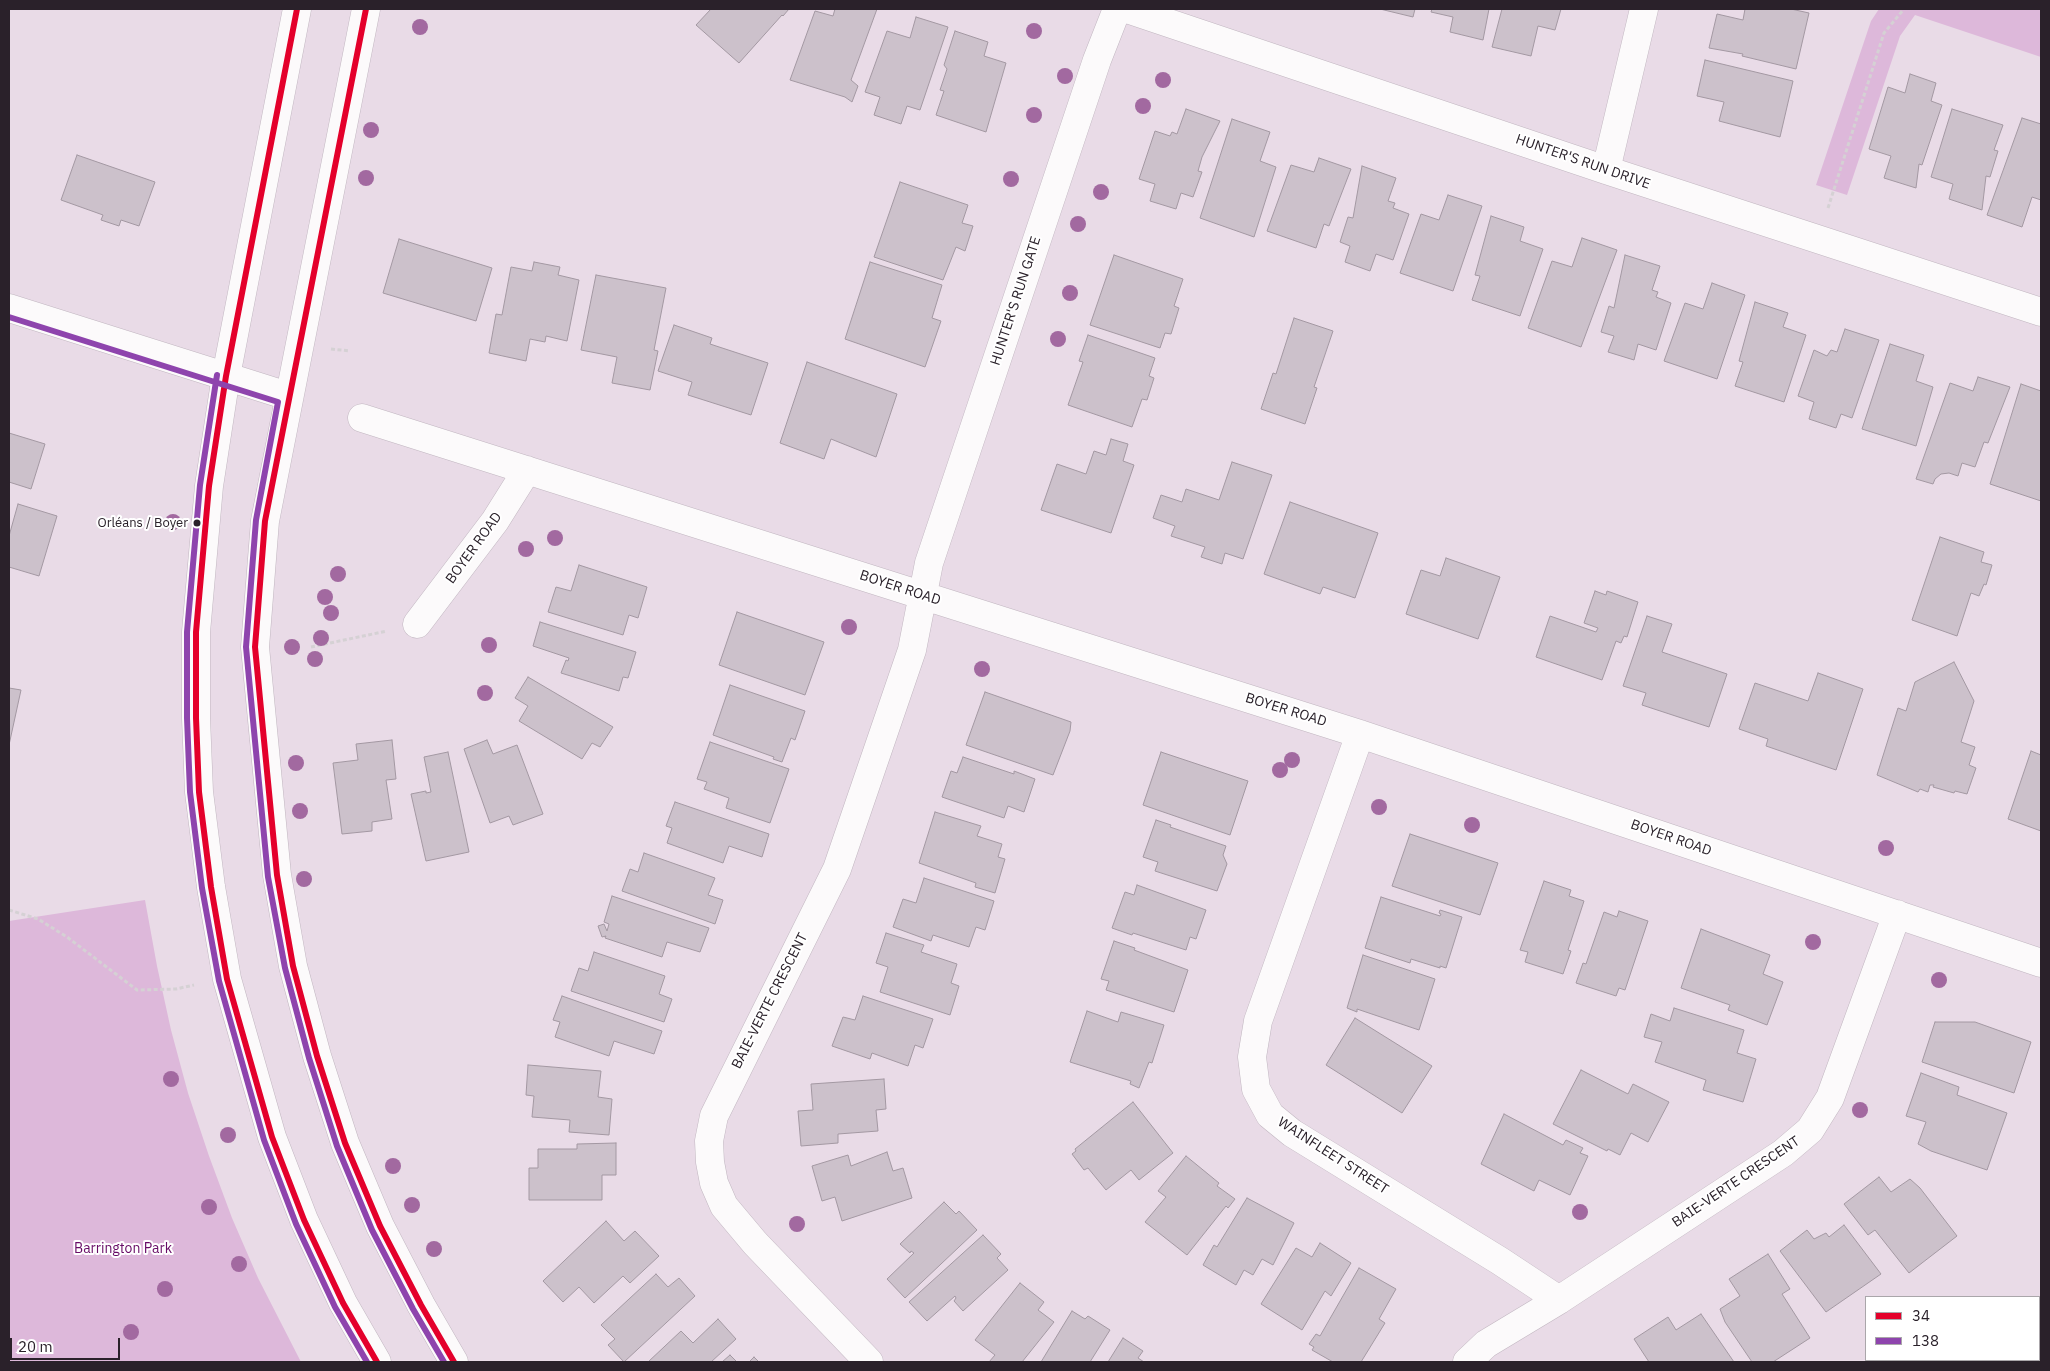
<!DOCTYPE html>
<html>
<head>
<meta charset="utf-8">
<style>
	body { margin:0 }
	#map { position:relative; width:2050px; height:1371px; overflow:hidden; background:#e9dbe7; font-family:"IBM Plex Sans",sans-serif }
	canvas { display:block }
	.frame { position:absolute; inset:0; border:10px solid #2a212a; pointer-events:none }
	.legend { position:absolute; left:1865px; top:1296px; width:175px; height:65px; box-sizing:border-box; background:#fff; border:1px solid #aaa6aa; margin:0; padding:6px 9px; list-style:none; font-size:15px; color:#2a212a }
	.legend li { display:flex; align-items:center; gap:10px; height:25px }
	.legend b { width:25px; border:1px solid #aaa6aa }
	.scale { position:absolute; left:10px; top:1338px; width:110px; height:22px; box-sizing:border-box; border:2px solid #2a212a; border-top:0; padding-left:6px; font-size:15px; line-height:18px; white-space:nowrap; color:#2a212a; -webkit-text-stroke:4px #fff; paint-order:stroke }
</style>
</head>
<body>
<div id="map">
<canvas width="2050" height="1371"></canvas>
<div class="frame"></div>
<ul class="legend">
<li><b style="height:6px;background:#e4002b"></b>34</li>
<li><b style="height:6px;background:#8e44ad"></b>138</li>
</ul>
<div class="scale">20 m</div>
</div>
<script>
const context = document.querySelector('canvas').getContext('2d');
context.lineJoin = 'round';
function fill(path, color) { context.fillStyle = color; context.fill(path, 'evenodd'); }
const shape = rows => new Path2D(rows.map(r => 'M' + r).join(''));
function strokePath(path, color, width, dash) { context.strokeStyle = color; context.lineWidth = width; context.lineCap = dash ? 'butt' : 'round'; context.setLineDash(dash || []); context.stroke(path); }
function drawText(font, color, halo, rows, align = 'center') {
  context.font = font + ' "IBM Plex Sans",sans-serif'; context.lineWidth = 4; context.setLineDash([]); context.textBaseline = 'middle'; context.strokeStyle = halo; context.fillStyle = color; for (const [text, x, y, turn = 0] of rows) {
    context.save(); context.translate(x, y); context.rotate((+turn || 0) * Math.PI / 180); context.textAlign = isNaN(turn) ? turn : align; if (halo) context.strokeText(text, 0, 0); context.fillText(text, 0, 0); context.restore();
  }
}
fill(shape([
	[1879,9,2041,9,2041,57,1915,15,1900,36,1847,195,1816,185,1871,21],
	[145,900,157,966,171,1030,188,1093,209,1156,232,1218,258,1278,301,1362,9,1362,9,921]
]), '#ddb8da');
const building = shape([
	[711,9,789,9,783,16,782,15,739,63,696,25,711,9],
	[835,9,877,9,851,80,858,86,852,102,845,97,790,80,815,11,833,16,835,9],
	[1380,9,1415,9,1413,17,1380,9],
	[1432,9,1489,9,1483,40,1450,32,1453,17,1431,12,1432,9],
	[1502,9,1561,9,1555,30,1538,26,1531,56,1492,47,1502,9],
	[1745,9,1791,9,1809,13,1796,69,1742,56,1743,54,1709,48,1717,14,1743,20,1745,9],
	[916,17,948,27,920,110,907,106,901,124,874,115,880,97,865,92,887,31,910,38,916,17],
	[955,31,988,42,984,56,1006,63,986,132,936,115,944,91,940,90,947,69,944,65,955,31],
	[1705,60,1793,81,1780,137,1719,121,1724,102,1697,96,1705,60],
	[1910,74,1936,83,1931,101,1942,105,1922,165,1919,164,1916,188,1884,178,1891,156,1869,149,1888,87,1905,93,1910,74],
	[1186,109,1220,121,1202,157,1198,171,1202,172,1193,197,1181,193,1176,209,1150,201,1155,184,1139,179,1155,131,1170,136,1172,132,1177,134,1186,109],
	[1952,109,2003,125,1994,150,1998,151,1990,177,1986,176,1982,210,1949,199,1953,184,1931,177,1952,109],
	[2022,118,2041,124,2041,200,2032,197,2022,227,1987,215,2022,118],
	[1232,119,1270,132,1260,161,1276,167,1254,237,1200,218,1232,119],
	[77,155,155,182,139,226,121,220,119,226,101,220,103,215,61,200,77,155],
	[1319,158,1351,169,1329,226,1324,224,1316,248,1267,231,1291,165,1314,172,1319,158],
	[1362,166,1396,178,1388,201,1395,203,1393,208,1409,214,1393,260,1376,254,1370,271,1345,262,1350,246,1340,242,1348,217,1353,218,1362,166],
	[900,182,968,205,962,223,973,226,965,251,956,247,943,280,874,257,900,182],
	[1448,195,1482,206,1453,291,1400,273,1421,214,1439,220,1448,195],
	[1491,216,1524,227,1520,241,1543,249,1520,316,1472,300,1480,276,1475,275,1491,216],
	[1582,238,1617,250,1581,347,1528,328,1552,261,1572,267,1582,238],
	[399,239,492,268,476,321,383,293,399,239],
	[1114,255,1183,279,1174,306,1179,308,1171,334,1165,333,1160,348,1090,325,1114,255],
	[1625,255,1660,266,1652,290,1658,292,1656,297,1671,303,1656,350,1638,344,1634,360,1608,352,1614,336,1601,332,1609,306,1614,308,1625,255],
	[534,262,560,267,558,275,579,280,567,341,546,336,545,342,530,339,526,361,489,353,496,314,502,315,511,267,532,271,534,262],
	[870,262,942,285,932,318,941,321,925,367,845,339,870,262],
	[596,275,666,288,654,350,658,351,650,390,612,383,617,357,581,350,596,275],
	[1712,283,1745,295,1717,379,1664,361,1685,303,1703,309,1712,283],
	[1755,302,1788,313,1783,327,1806,335,1784,402,1735,386,1743,362,1739,361,1755,302],
	[1294,318,1333,331,1314,387,1317,388,1305,424,1261,409,1273,373,1276,374,1294,318],
	[674,325,712,338,710,344,768,363,751,415,688,395,692,382,658,371,674,325],
	[1845,329,1879,340,1852,418,1841,414,1836,428,1809,419,1814,402,1798,396,1814,350,1827,356,1831,350,1837,352,1845,329],
	[1088,335,1155,358,1149,376,1154,378,1147,400,1142,399,1132,427,1068,405,1083,362,1079,361,1088,335],
	[1890,344,1924,355,1916,381,1933,387,1916,446,1862,429,1890,344],
	[807,362,897,394,876,457,831,439,824,459,780,443,807,362],
	[1978,377,2010,387,1988,443,1984,442,1975,467,1962,463,1958,476,1949,473,1941,474,1935,479,1933,484,1916,479,1950,383,1973,391,1978,377],
	[2021,384,2041,391,2041,501,1990,484,2021,384],
	[9,433,45,444,31,489,9,482,9,433],
	[1111,439,1128,444,1123,461,1134,465,1111,533,1041,510,1057,464,1086,474,1094,451,1106,455,1111,439],
	[1232,462,1272,475,1243,559,1225,553,1222,564,1201,557,1205,547,1171,536,1175,526,1153,518,1161,495,1182,502,1186,489,1219,500,1232,462],
	[1290,502,1378,533,1355,598,1323,587,1320,594,1264,574,1290,502],
	[18,504,57,516,39,576,9,567,9,536,18,504],
	[1940,537,1984,552,1981,562,1992,565,1986,585,1984,584,1979,596,1971,593,1957,636,1912,620,1940,537],
	[1446,558,1500,577,1478,639,1406,614,1421,570,1440,576,1446,558],
	[579,565,647,587,638,618,629,615,623,635,548,612,556,587,571,591,579,565],
	[1595,591,1606,595,1607,591,1638,602,1627,637,1624,636,1621,643,1616,641,1602,680,1536,657,1550,616,1596,632,1598,628,1584,623,1595,591],
	[737,612,824,642,805,695,719,665,737,612],
	[1647,616,1672,624,1662,652,1727,674,1709,727,1642,705,1646,693,1623,686,1647,616],
	[540,622,636,652,628,678,623,677,619,691,561,673,566,660,568,661,569,658,533,646,540,622],
	[1954,662,1974,701,1961,742,1975,747,1969,765,1976,768,1967,794,1955,791,1954,793,1933,787,1934,785,1930,785,1928,792,1920,789,1918,792,1877,775,1898,708,1906,711,1915,682,1954,662],
	[1818,673,1863,689,1836,770,1766,746,1768,739,1739,729,1755,683,1808,701,1818,673],
	[528,677,613,727,600,747,592,743,582,759,519,721,528,706,515,698,528,677],
	[730,685,805,711,795,740,791,738,782,762,773,759,774,757,713,735,730,685],
	[9,688,21,690,9,745,9,688],
	[985,692,1071,722,1070,731,1053,775,966,745,985,692],
	[392,740,396,779,386,780,392,819,372,822,372,831,342,834,333,763,358,760,356,744,392,740],
	[487,740,493,754,517,745,543,814,513,825,509,816,490,823,464,749,487,740],
	[710,742,789,769,770,823,726,808,729,798,704,789,707,782,697,779,710,742],
	[2031,751,2041,755,2041,831,2008,819,2031,751],
	[448,752,469,852,426,861,411,794,426,791,426,793,431,792,424,757,448,752],
	[1161,752,1248,781,1230,835,1143,805,1161,752],
	[963,757,1014,774,1014,771,1035,779,1024,812,1008,806,1004,818,942,797,951,771,957,773,963,757],
	[675,802,769,834,762,857,729,846,723,863,667,843,672,828,666,826,675,802],
	[935,812,981,826,977,836,1002,844,998,857,1005,859,995,893,975,887,976,883,919,863,935,812],
	[1156,820,1171,825,1170,827,1226,846,1223,855,1227,864,1217,891,1155,871,1158,862,1143,857,1156,820],
	[1410,834,1498,863,1480,915,1392,886,1410,834],
	[644,853,715,878,708,895,723,900,715,924,622,891,630,869,638,872,644,853],
	[924,878,994,901,985,930,976,927,969,947,933,935,931,941,893,927,903,899,916,903,924,878],
	[1544,881,1571,890,1569,896,1584,901,1568,950,1571,951,1563,974,1525,962,1528,952,1520,950,1544,881],
	[1137,885,1206,910,1196,939,1190,937,1186,950,1133,933,1132,935,1112,928,1125,892,1134,895,1137,885],
	[612,896,709,928,700,952,667,942,662,957,605,938,606,936,602,937,598,926,604,924,607,931,609,924,604,922,612,896],
	[1381,897,1440,916,1441,914,1439,913,1440,910,1462,917,1446,968,1440,966,1440,968,1411,959,1410,963,1365,948,1381,897],
	[1619,911,1648,921,1625,990,1619,988,1616,996,1576,983,1583,963,1586,964,1604,912,1617,917,1619,911],
	[1701,929,1770,955,1763,974,1783,982,1767,1025,1728,1010,1730,1005,1681,988,1701,929],
	[886,933,924,945,921,952,957,964,951,983,959,986,950,1015,880,992,888,967,876,963,886,933],
	[1114,941,1135,948,1134,950,1188,970,1174,1012,1106,990,1109,981,1101,979,1114,941],
	[594,952,665,976,659,994,672,999,664,1022,571,991,579,968,588,971,594,952],
	[1363,955,1435,979,1419,1030,1357,1009,1357,1012,1347,1008,1363,955],
	[562,996,662,1031,654,1054,614,1041,609,1056,555,1037,560,1022,553,1020,562,996],
	[863,996,933,1019,923,1048,915,1045,908,1066,872,1053,870,1059,832,1046,843,1017,855,1020,863,996],
	[1674,1008,1744,1030,1737,1053,1756,1059,1743,1102,1703,1090,1706,1080,1655,1062,1662,1042,1644,1037,1651,1014,1670,1021,1674,1008],
	[1087,1011,1118,1022,1121,1012,1164,1025,1152,1063,1149,1062,1139,1088,1130,1084,1131,1081,1070,1062,1087,1011],
	[1355,1018,1432,1066,1402,1113,1326,1065,1355,1018],
	[1935,1022,1975,1022,2031,1042,2014,1093,1922,1062,1935,1022],
	[528,1065,601,1071,598,1097,612,1099,609,1135,569,1132,570,1120,532,1117,534,1096,526,1095,528,1065],
	[1581,1070,1628,1094,1633,1084,1669,1102,1648,1142,1631,1133,1620,1155,1608,1149,1607,1151,1553,1124,1581,1070],
	[1921,1073,1959,1087,1957,1095,2007,1113,1987,1170,1931,1151,1918,1144,1926,1122,1906,1116,1921,1073],
	[884,1079,886,1109,876,1110,878,1131,838,1134,838,1143,801,1146,798,1111,813,1110,811,1084,884,1079],
	[1133,1102,1173,1153,1139,1180,1131,1170,1106,1190,1088,1168,1084,1170,1072,1154,1076,1151,1075,1149,1133,1102],
	[1504,1114,1563,1145,1566,1140,1583,1148,1580,1153,1588,1156,1570,1195,1539,1180,1534,1191,1481,1164,1504,1114],
	[616,1143,616,1175,602,1175,602,1200,529,1200,529,1168,538,1168,538,1149,577,1149,577,1144,616,1143],
	[887,1152,893,1171,903,1168,912,1198,842,1221,835,1197,822,1201,812,1166,848,1155,851,1166,887,1152],
	[1186,1156,1219,1183,1217,1186,1235,1199,1228,1208,1226,1206,1187,1255,1145,1222,1166,1197,1158,1191,1186,1156],
	[1879,1177,1891,1192,1910,1179,1920,1188,1957,1236,1909,1273,1875,1230,1868,1235,1844,1204,1879,1177],
	[1247,1198,1294,1223,1273,1265,1262,1259,1253,1275,1244,1270,1236,1285,1203,1265,1214,1245,1217,1247,1247,1198],
	[944,1202,956,1214,959,1211,977,1230,905,1298,887,1279,914,1253,911,1251,910,1253,900,1244,944,1202],
	[606,1221,624,1241,635,1231,659,1256,630,1283,623,1276,594,1303,579,1287,563,1302,543,1281,606,1221],
	[1844,1225,1881,1274,1826,1312,1780,1251,1807,1230,1814,1239,1826,1233,1829,1237,1844,1225],
	[983,1235,1001,1254,997,1258,1008,1270,963,1311,954,1301,956,1298,955,1296,927,1321,909,1302,983,1235],
	[1320,1243,1351,1263,1331,1296,1325,1291,1302,1330,1261,1304,1296,1248,1312,1257,1320,1243],
	[1768,1254,1790,1289,1782,1294,1810,1338,1773,1362,1752,1362,1725,1322,1720,1309,1740,1296,1729,1279,1768,1254],
	[1359,1268,1396,1289,1379,1319,1385,1323,1361,1362,1333,1362,1312,1350,1314,1347,1309,1344,1316,1334,1320,1336,1359,1268],
	[656,1274,668,1287,679,1278,695,1296,624,1362,608,1345,615,1339,601,1325,656,1274],
	[1020,1283,1044,1302,1038,1310,1054,1322,1022,1362,989,1362,995,1355,975,1340,1020,1283],
	[1072,1311,1085,1319,1088,1316,1110,1330,1090,1362,1041,1362,1072,1311],
	[1701,1314,1734,1362,1649,1362,1634,1339,1668,1317,1676,1330,1701,1314],
	[718,1319,736,1339,711,1362,648,1362,681,1331,693,1343,718,1319],
	[1123,1338,1143,1351,1138,1358,1144,1362,1108,1362,1123,1338],
	[730,1355,737,1362,722,1362,730,1355],
	[754,1357,759,1362,749,1362,754,1357]
]);
fill(building, '#ccc1cb');
strokePath(building, '#a398a2', 1);
const minor = shape([
	[1127,9,1606,170,2041,312],
	[1606,170,1644,9],
	[362,418,1360,734,2041,963],
	[417,624,495,521,527,470],
	[1360,734,1258,1021,1252,1057,1256,1089,1270,1115,1292,1133,1500,1261,1559,1300],
	[869,1362,755,1243,724,1206,714,1183,710,1162,709,1141,714,1116,837,869,912,650,929,563,1097,60,1117,9],
	[1467,1362,1486,1344,1559,1300,1783,1153,1810,1130,1830,1098,1897,914]
]);
const tertiary = shape([
	[9,308,288,396]
]);
const secondary = shape([
	[297,9,226,376,209,486,196,632,196,718,199,792,211,887,227,979,272,1137,304,1220,343,1303,377,1362],
	[366,9,265,521,255,647,277,875,293,966,317,1056,345,1143,380,1226,421,1305,454,1362]
]);
strokePath(minor, '#c1b6c0', 29);
strokePath(tertiary, '#c1b6c0', 29);
strokePath(secondary, '#c1b6c0', 29);
strokePath(shape([
	[1828,208,1884,33,1904,9],
	[331,349,350,351],
	[311,647,387,631],
	[9,910,38,919,67,937,137,990,176,989,194,985]
]), '#d5d1d4', 3, [4, 2.5]);
strokePath(minor, '#fcfafb', 28);
strokePath(tertiary, '#fcfafb', 28);
strokePath(secondary, '#fcfafb', 28);
strokePath(shape([
	[297,9,226,376,209,486,196,632,196,718,199,792,211,887,227,979,272,1137,304,1220,343,1303,377,1362],
	[366,9,265,521,255,647,277,875,293,966,317,1056,345,1143,380,1226,421,1305,454,1362]
]), '#e4002b', 6);
strokePath(shape([
	[9,317,278,402,256,520,246,647,268,877,285,968,309,1058,337,1146,372,1230,413,1309,444,1362],
	[217,375,200,485,187,632,187,718,190,792,202,888,219,981,264,1140,296,1224,335,1307,367,1362]
]), '#8e44ad', 6);
context.fillStyle = '#a269a0';
for (const [x, y] of [
	[420,27],
	[1034,31],
	[1065,76],
	[1163,80],
	[1143,106],
	[1034,115],
	[371,130],
	[366,178],
	[1011,179],
	[1101,192],
	[1078,224],
	[1070,293],
	[1058,339],
	[173,522],
	[555,538],
	[526,549],
	[338,574],
	[325,597],
	[331,613],
	[849,627],
	[321,638],
	[489,645],
	[292,647],
	[315,659],
	[982,669],
	[485,693],
	[1292,760],
	[296,763],
	[1280,770],
	[1379,807],
	[300,811],
	[1472,825],
	[1886,848],
	[304,879],
	[1813,942],
	[1939,980],
	[171,1079],
	[1860,1110],
	[228,1135],
	[393,1166],
	[412,1205],
	[209,1207],
	[1580,1212],
	[797,1224],
	[434,1249],
	[239,1264],
	[165,1289],
	[131,1332]
]) { context.beginPath(); context.arc(x, y, 8, 0, 2 * Math.PI); context.fill(); }
for (const [x, y, r, color] of [
	[197,523,4.5,"#2a212a"]
]) { const dot = new Path2D(); dot.arc(x, y, r, 0, 2 * Math.PI); context.fillStyle = color; context.fill(dot); strokePath(dot, '#fff', 2); }
drawText('13px', '#2a212a', '#fff', [
	["Orléans / Boyer",188,523]
], 'right');
drawText('14px', '#2a212a', '#fff', [
	["HUNTER'S RUN DRIVE",1583,162,19],
	["HUNTER'S RUN GATE",1016,301,-72],
	["BOYER ROAD",474,548,-54],
	["BOYER ROAD",900,588,18],
	["BOYER ROAD",1286,710,17],
	["BOYER ROAD",1671,838,19],
	["BAIE-VERTE CRESCENT",770,1001,-63],
	["WAINFLEET STREET",1333,1156,33],
	["BAIE-VERTE CRESCENT",1736,1182,-34]
]);
drawText('14px', '#670b66', '#fff', [
	["Barrington Park",123,1249]
]);
</script>
</body>
</html>
